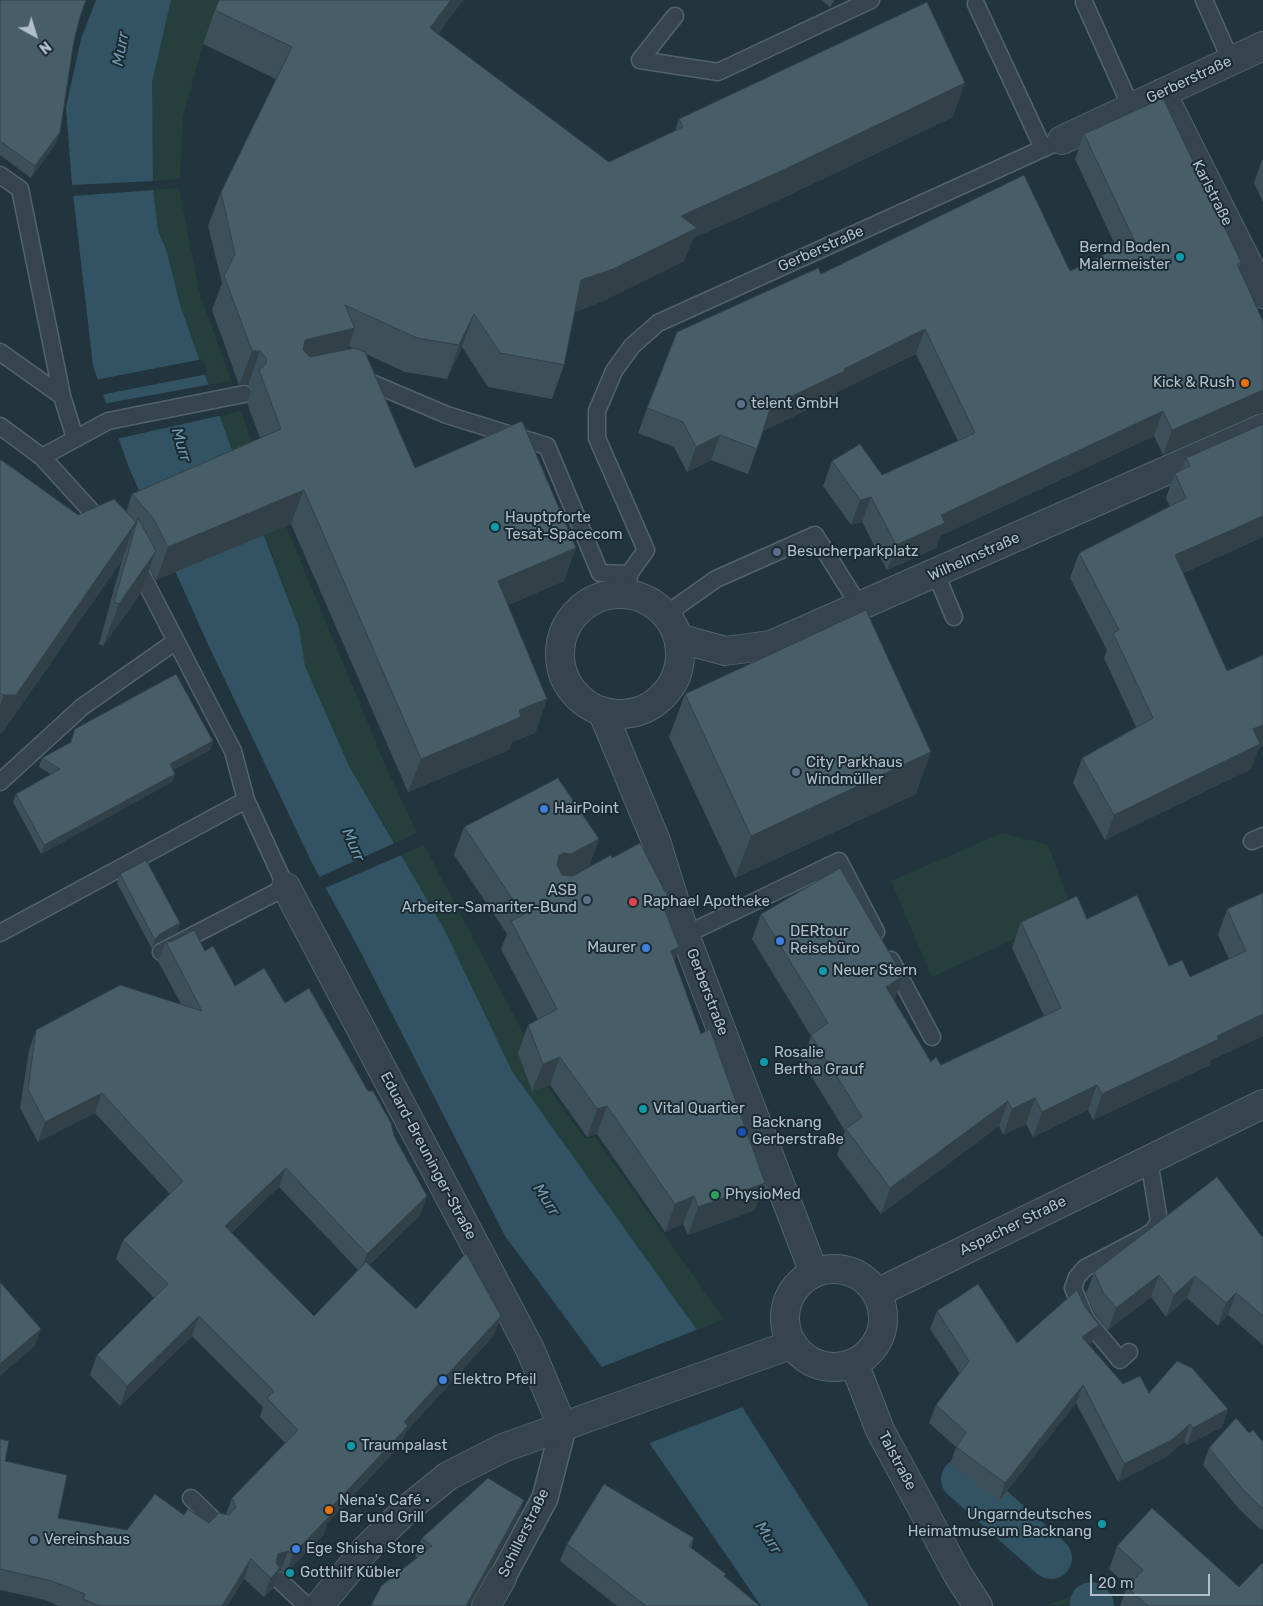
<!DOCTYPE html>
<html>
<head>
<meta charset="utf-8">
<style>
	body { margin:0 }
	#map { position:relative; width:1263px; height:1606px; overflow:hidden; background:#22343d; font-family:Rubik,sans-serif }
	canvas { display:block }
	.north { position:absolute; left:10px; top:10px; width:50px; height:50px; -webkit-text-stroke:4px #1b2a32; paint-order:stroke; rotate:141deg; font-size:14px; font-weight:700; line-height:20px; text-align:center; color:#b1c0c9 }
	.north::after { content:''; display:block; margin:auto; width:18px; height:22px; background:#b1c0c9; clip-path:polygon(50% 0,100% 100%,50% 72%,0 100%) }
	.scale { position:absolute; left:1090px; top:1574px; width:120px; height:22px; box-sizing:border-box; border:2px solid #b1c0c9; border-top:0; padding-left:6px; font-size:15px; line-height:18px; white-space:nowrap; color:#b1c0c9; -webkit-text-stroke:4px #1b2a32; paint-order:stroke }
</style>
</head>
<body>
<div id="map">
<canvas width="1263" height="1606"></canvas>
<div class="north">N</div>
<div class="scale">20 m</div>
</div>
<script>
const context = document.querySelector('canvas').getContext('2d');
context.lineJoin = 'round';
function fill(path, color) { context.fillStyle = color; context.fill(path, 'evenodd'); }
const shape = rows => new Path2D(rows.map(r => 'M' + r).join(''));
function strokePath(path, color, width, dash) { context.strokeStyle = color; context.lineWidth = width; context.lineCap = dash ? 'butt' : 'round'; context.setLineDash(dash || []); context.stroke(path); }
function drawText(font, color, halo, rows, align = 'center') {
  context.font = font + ' Rubik,sans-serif'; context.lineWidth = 4; context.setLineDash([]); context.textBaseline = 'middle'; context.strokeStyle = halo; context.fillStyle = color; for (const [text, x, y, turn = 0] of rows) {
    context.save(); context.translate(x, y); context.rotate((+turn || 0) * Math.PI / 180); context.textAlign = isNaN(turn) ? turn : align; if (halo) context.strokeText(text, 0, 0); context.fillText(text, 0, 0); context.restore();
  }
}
fill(shape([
	[171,0,220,0,203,44,183,117,180,179,152,181,152,83],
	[179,188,199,291,231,381,209,385,181,308,167,252,158,230,153,190],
	[241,411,260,466,241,475,220,416],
	[286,526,386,767,417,833,395,843,349,766,305,666,299,628,265,535],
	[1002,833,1048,845,1073,912,932,977,891,881],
	[424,845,530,1046,532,1091,547,1086,585,1139,595,1137,724,1319,697,1330,512,1071,443,928,401,855],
	[1099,1586,1116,1606,1046,1605]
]), '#25403c');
fill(shape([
	[96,0,171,0,152,83,153,190,158,230,167,252,181,308,241,475,299,628,305,666,349,766,443,927,512,1071,697,1330,744,1410,869,1606,761,1606,650,1444,604,1370,505,1236,358,947,313,865,206,640,129,468,93,366,72,185,66,107,81,39]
]), '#325364');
fill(shape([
	[155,181,155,190,73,196,72,185],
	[203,359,208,374,100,395,95,380],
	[212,384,223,415,116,439,103,404],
	[397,842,404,854,323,889,317,878],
	[699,1329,745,1406,647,1444,599,1368]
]), '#22343d');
strokePath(shape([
	[962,1479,1051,1558],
	[1091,1603,1093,1606]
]), '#325364', 42);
const service = shape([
	[1204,0,1231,61],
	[1084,2,1131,107],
	[976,4,1043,148],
	[675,16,640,60,718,72,871,0],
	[0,175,20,189,62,396,75,438],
	[0,352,62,396],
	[360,378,447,415,547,446,600,573,629,574],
	[0,426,42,457,132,556,233,751,246,800,286,887,161,952],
	[42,457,108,421,244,394],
	[936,574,954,617],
	[628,594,629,574,646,550,597,438,597,411,614,371,632,346,658,323,1062,140],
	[665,615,716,579,815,535,860,607],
	[0,782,82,707,176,641],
	[1252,841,1263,836],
	[0,933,246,800],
	[685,935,839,861,876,932],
	[891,960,932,1037],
	[1129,1352,1120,1360,1086,1319,1073,1288,1077,1277,1085,1268,1144,1237,1154,1230,1159,1221,1149,1160],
	[191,1498,219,1525],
	[279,1580,307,1606]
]);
const pedestrian = shape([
	[502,1578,545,1498,563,1428]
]);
const minor = shape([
	[1162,93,1263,294],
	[1062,140,1263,46],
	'560 654a60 60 0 1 1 120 0a60 60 0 1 1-120 0Z',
	[678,638,725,651,771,645,1263,428],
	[602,711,656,841,685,935,814,1273],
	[286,887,530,1349,563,1428],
	[319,1606,366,1549,405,1511,448,1476,503,1448,793,1344],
	[486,1606,502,1578]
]);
const tertiary = shape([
	'785 1318a49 49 0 1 1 98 0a49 49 0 1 1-98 0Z',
	[877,1293,1263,1104],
	[854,1363,880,1430,958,1575,978,1606]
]);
strokePath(service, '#54636b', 19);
strokePath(pedestrian, '#54636b', 28);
strokePath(minor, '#54636b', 30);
strokePath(tertiary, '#54636b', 30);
strokePath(service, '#36454d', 16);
strokePath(pedestrian, '#36454d', 25);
strokePath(minor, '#36454d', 28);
strokePath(tertiary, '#36454d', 28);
fill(shape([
	[0,0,80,15,74,40,60,132,56,143,31,178,0,155],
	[463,0,438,34,609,162,675,131,679,119,953,117,768,205,693,238,684,261,601,302,575,312,564,365,552,399,488,387,462,347,447,379,405,372,366,354,415,468,564,581,508,605,547,699,535,733,512,742,509,750,408,792,291,524,156,580,149,568,140,594,103,646,99,644,122,560,130,539,122,560,2,733,0,733,0,459,78,515,126,512,132,494,260,438,247,403,252,390,248,385,239,385,212,310,222,283,208,226,221,192,276,79,203,44,215,10],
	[348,346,353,348,347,349],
	[821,0,835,0,830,7],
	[1084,134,1241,262,1239,268,1263,321,1263,413,1257,414,1163,455,1154,436,940,536,936,548,887,570,862,522,851,525,823,486,832,461,882,475,958,441,916,354,837,392,836,396,763,431,748,474,711,460,687,472,674,447,638,433,647,408,821,274,1070,271,1117,249,1075,159],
	[1262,160,1263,160,1263,202,1254,183],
	[1263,424,1263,537,1183,573,1259,748,1251,769,1105,840,1073,783,1082,758,1136,727,1104,658,1107,650,1070,578,1079,553,1170,507,1166,498,1175,473,1182,470,1186,458],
	[685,694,916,794,735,878,669,737],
	[75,729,213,741,210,750,173,770,175,774,172,782,41,854,13,802,16,794,51,774,39,767,42,758,70,743],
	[464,827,599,839,589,866,572,876,612,858,669,899,665,910,674,961,755,1210,688,1235,683,1224,665,1232,597,1134,587,1137,550,1085,532,1091,518,1053,528,1025,538,1020,501,949,507,934,454,855],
	[120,874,180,923,177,932,156,943,152,949,117,883],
	[1263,893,1263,1036,1211,1060,1210,1065,1093,1120,1088,1110,1033,1137,1026,1124,1003,1135,999,1126,881,1214,837,1155,845,1131,802,1061,811,1036,752,939,761,914,903,976,894,1001,931,1062,941,1065,1044,1016,1012,948,1021,922,1087,919,1190,977,1229,959,1218,935,1227,909],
	[166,942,205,951,235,986,285,1003,394,1136,427,1196,420,1215,369,1265,416,1309,501,1316,494,1335,405,1433,401,1445,327,1523,324,1534,286,1573,281,1570,279,1571,273,1588,264,1597,244,1579,227,1606,59,1606,45,1600,0,1590,0,1439,5,1461,58,1518,127,1530,184,1515,209,1523,226,1514,232,1498,285,1443,260,1417,263,1407,192,1336,120,1406,90,1375,97,1355,154,1298,116,1259,123,1240,170,1194,95,1113,38,1142,20,1108,29,1050,36,1030,181,1004,158,961],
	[279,1187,358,1270,314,1316,231,1233],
	[1263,1238,1263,1345,1228,1315,1218,1326,1187,1298,1166,1317,1151,1297,1108,1330,1095,1314,1086,1294,1094,1272],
	[937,1311,1017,1343,1092,1342,1089,1345,1123,1384,1149,1393,1228,1409,1222,1427,1187,1445,1184,1442,1166,1457,1118,1482,1076,1403,999,1501,950,1464,956,1447,929,1423,936,1405,960,1374,930,1329],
	[1249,1433,1263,1442,1263,1528,1261,1530,1239,1509,1203,1465,1209,1448],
	[524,1500,518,1518,417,1557,415,1556,422,1538],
	[694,1538,691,1548,760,1606,617,1606,560,1561,567,1544],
	[1117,1546,1239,1587,1263,1606,1120,1606,1127,1587,1128,1586,1109,1569]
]), '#3d5059');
fill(shape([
	[451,0,463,0,418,62,430,28],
	[833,0,835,0,830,7],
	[965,83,953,117,768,205,693,238,684,261,601,302,569,314,581,280,681,216],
	[60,132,56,143,31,178,35,166],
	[474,314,462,347,447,379,459,345],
	[355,328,343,361,293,374,305,340],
	[925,329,916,354,837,392,836,396,762,431,771,406,844,369],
	[252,351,260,351,248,385,239,385],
	[1263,390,1263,413,1257,414,1163,455,1172,430],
	[1163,411,1154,436,940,536,936,548,887,570,896,545,941,515],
	[720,435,711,460,687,472,696,447],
	[304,490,291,524,156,580,168,547],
	[871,497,862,522,851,525,860,500],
	[1263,516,1263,537,1166,580,1175,555],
	[136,522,122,560,2,733,0,733,0,705,4,695],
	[576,548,564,581,485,615,498,581],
	[156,551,140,594,103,646,119,604],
	[547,699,535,733,512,742,509,750,408,792,421,759,519,710],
	[1263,725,1263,746,1259,748,1251,769,1105,840,1114,815,1253,729],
	[213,741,210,750,167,773,170,764],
	[931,752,916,794,735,878,751,836],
	[175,774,172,782,41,854,44,845],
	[599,839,589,866,561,882,553,881,559,856,563,853],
	[180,923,177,932,156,943,152,949,155,940,160,934],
	[679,947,669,975,671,951],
	[903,976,894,1002,886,987],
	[1263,1014,1263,1036,1211,1060,1210,1065,1093,1120,1102,1094,1217,1036],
	[560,1057,550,1085,532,1091,543,1064],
	[1097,1085,1088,1110,1033,1137,1042,1112],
	[102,1093,95,1113,38,1142,45,1122],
	[1035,1098,1026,1124,1003,1135,1012,1109],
	[1008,1101,999,1126,881,1214,890,1188],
	[607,1106,597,1134,587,1137,597,1109],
	[286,1168,279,1187,218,1245,225,1226],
	[765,1183,755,1210,688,1235,698,1207],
	[427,1196,420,1215,360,1273,367,1254],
	[694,1196,683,1224,665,1232,675,1204],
	[1159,1275,1151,1297,1108,1330,1116,1308],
	[1195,1276,1187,1298,1166,1317,1174,1295],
	[1236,1293,1228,1315,1218,1326,1226,1303],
	[199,1316,192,1336,120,1406,127,1386],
	[501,1316,494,1335,405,1433,401,1445,327,1523,324,1534,286,1573,293,1554,327,1512,404,1422],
	[1099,1325,1092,1342,1076,1355,1082,1337],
	[41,1329,35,1346,0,1376,0,1364],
	[1083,1385,1076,1403,999,1501,1005,1483],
	[1228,1409,1222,1427,1187,1445,1193,1428],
	[1190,1424,1184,1442,1166,1457,1118,1482,1124,1464],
	[524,1500,518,1518,469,1606,466,1606],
	[288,1551,281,1570,279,1571,273,1588,264,1597,278,1554],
	[251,1559,244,1579,227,1606,222,1606]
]), '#324148');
const building = shape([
	[0,0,86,0,81,14,74,40,60,132,35,166,0,141,0,0],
	[219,0,451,0,430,28,609,162,683,127,679,119,927,2,965,83,781,171,681,216,697,228,613,269,581,280,564,365,500,353,474,314,459,345,417,338,345,305,355,328,305,340,303,350,310,357,354,348,365,352,415,468,522,421,576,548,498,581,547,699,519,710,521,717,421,759,304,490,168,547,153,518,132,494,281,429,259,370,266,364,266,358,260,351,252,351,224,276,235,254,221,192,292,47,215,10,219,0],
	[1163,98,1241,262,1237,264,1263,321,1263,390,1172,430,1163,411,941,515,945,523,896,545,871,497,860,500,832,461,860,444,882,475,975,433,925,329,844,369,845,371,771,406,757,449,720,435,696,447,683,422,647,408,677,332,818,268,821,274,1024,175,1070,271,1134,240,1084,134,1163,98],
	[1263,424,1263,516,1175,555,1227,671,1263,655,1263,725,1253,729,1260,744,1114,815,1082,758,1153,718,1113,633,1119,630,1079,553,1186,498,1175,473,1190,466,1186,458,1263,424],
	[0,459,78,515,114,499,136,522,16,695,4,695,0,693,0,459],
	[138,518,156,551,119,604,114,602,138,518],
	[866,610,931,752,751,836,685,694,866,610],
	[176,674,213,741,170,764,175,774,44,845,16,794,60,769,42,758,71,742,75,729,176,674],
	[558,778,599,839,571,854,563,853,559,856,557,865,562,875,573,876,611,855,612,858,640,843,669,899,664,908,679,947,671,951,701,1034,710,1029,765,1183,698,1207,694,1196,675,1204,607,1106,597,1109,560,1057,543,1064,528,1025,557,1009,511,921,523,915,464,827,558,778],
	[146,860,180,923,160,934,155,940,120,874,146,860],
	[840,868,903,976,886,987,931,1062,936,1057,941,1065,1061,1008,1021,922,1077,896,1087,919,1137,895,1169,966,1182,960,1190,977,1246,951,1227,909,1263,893,1263,1014,1217,1036,1219,1039,1102,1094,1097,1085,1042,1112,1035,1098,1012,1109,1008,1101,890,1188,846,1129,862,1117,811,1035,828,1023,761,914,840,868],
	[194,930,205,951,213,946,235,986,264,968,285,1003,309,988,368,1091,373,1091,391,1123,394,1136,427,1196,367,1254,286,1168,225,1226,314,1316,366,1262,416,1309,466,1253,501,1316,404,1422,408,1426,327,1512,331,1515,293,1554,288,1551,278,1554,276,1563,280,1568,271,1578,251,1559,222,1606,100,1606,83,1599,85,1594,52,1581,0,1569,0,1439,9,1441,5,1461,67,1475,58,1518,127,1530,155,1494,184,1515,188,1509,209,1523,219,1513,229,1515,236,1507,232,1498,298,1430,267,1398,274,1391,199,1316,127,1386,97,1355,168,1284,123,1240,183,1181,102,1093,45,1122,28,1089,36,1030,120,985,202,1011,166,942,173,941,194,930],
	[1217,1177,1263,1238,1263,1316,1236,1293,1226,1303,1195,1276,1174,1295,1159,1275,1116,1308,1103,1292,1094,1272,1217,1177],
	[0,1282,41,1329,0,1364,0,1282],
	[978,1284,1017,1343,1077,1290,1085,1307,1099,1325,1082,1337,1123,1384,1140,1376,1149,1393,1177,1361,1192,1368,1228,1409,1193,1428,1190,1424,1173,1439,1124,1464,1083,1385,1005,1483,956,1447,966,1432,936,1405,969,1361,937,1311,978,1284],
	[1236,1418,1249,1433,1253,1430,1263,1442,1263,1509,1245,1492,1209,1448,1236,1418],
	[488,1478,524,1500,466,1606,371,1606,381,1586,432,1546,422,1538,488,1478],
	[604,1484,694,1538,689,1546,726,1574,724,1576,760,1606,646,1606,567,1544,604,1484],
	[1152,1508,1239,1587,1262,1563,1263,1564,1263,1606,1148,1606,1127,1587,1143,1570,1117,1546,1152,1508]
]);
fill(building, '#475d67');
strokePath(building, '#324148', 1);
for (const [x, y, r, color] of [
	[1180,257,5,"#0f9aa8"],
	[1245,383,5,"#e8710a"],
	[741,404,5,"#5c6f8a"],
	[495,527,5,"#0f9aa8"],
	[777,552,5,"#5c6f8a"],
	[796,772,5,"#5c6f8a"],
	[544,809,5,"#3f7fe0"],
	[587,900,5,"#5c6f8a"],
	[633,902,5,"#e0444e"],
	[780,941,5,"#3f7fe0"],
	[646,948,5,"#3f7fe0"],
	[823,971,5,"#0f9aa8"],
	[764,1062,5,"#0f9aa8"],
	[643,1109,5,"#0f9aa8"],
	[742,1132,5,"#1a4fb4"],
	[715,1195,5,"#2e9e5b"],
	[443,1380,5,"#3f7fe0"],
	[351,1446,5,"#0f9aa8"],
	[329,1510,5,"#e8710a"],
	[1102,1524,5,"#0f9aa8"],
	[34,1540,5,"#5c6f8a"],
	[296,1549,5,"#3f7fe0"],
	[290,1573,5,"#0f9aa8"]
]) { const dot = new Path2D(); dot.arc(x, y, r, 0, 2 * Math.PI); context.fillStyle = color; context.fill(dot); strokePath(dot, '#1b2a32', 2); }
drawText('15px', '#b1c0c9', '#1b2a32', [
	["Gerberstraße",1189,80,-25],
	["Karlstraße",1212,193,63],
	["Gerberstraße",821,249,-24],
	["Wilhelmstraße",974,557,-24],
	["Gerberstraße",707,992,69],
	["Eduard-Breuninger-Straße",428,1156,62],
	["Aspacher Straße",1013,1226,-26],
	["Talstraße",897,1461,62],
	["Schillerstraße",524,1533,-64]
]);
drawText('15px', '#b1c0c9', '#1b2a32', [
	["Bernd Boden",1170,248,"right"],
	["Malermeister",1170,265,"right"],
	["Kick & Rush",1235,383,"right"],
	["telent GmbH",751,404],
	["Hauptpforte",505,518],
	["Tesat-Spacecom",505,535],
	["Besucherparkplatz",787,552],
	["City Parkhaus",806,763],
	["Windmüller",806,780],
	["HairPoint",554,809],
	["ASB",577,891,"right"],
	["Arbeiter-Samariter-Bund",577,908,"right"],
	["Raphael Apotheke",643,902],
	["DERtour",790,932],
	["Reisebüro",790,949],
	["Maurer",636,948,"right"],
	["Neuer Stern",833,971],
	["Rosalie",774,1053],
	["Bertha Grauf",774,1070],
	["Vital Quartier",653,1109],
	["Backnang",752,1123],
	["Gerberstraße",752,1140],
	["PhysioMed",725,1195],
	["Elektro Pfeil",453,1380],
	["Traumpalast",361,1446],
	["Nena's Café ·",339,1501],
	["Bar und Grill",339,1518],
	["Ungarndeutsches",1092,1515,"right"],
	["Heimatmuseum Backnang",1092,1532,"right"],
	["Vereinshaus",44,1540],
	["Ege Shisha Store",306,1549],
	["Gotthilf Kübler",300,1573]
], 'left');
drawText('italic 16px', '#7099ae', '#1b2a32', [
	["Murr",121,49,-80],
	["Murr",181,445,73],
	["Murr",353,845,66],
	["Murr",546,1200,57],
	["Murr",768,1538,57]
]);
</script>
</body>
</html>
